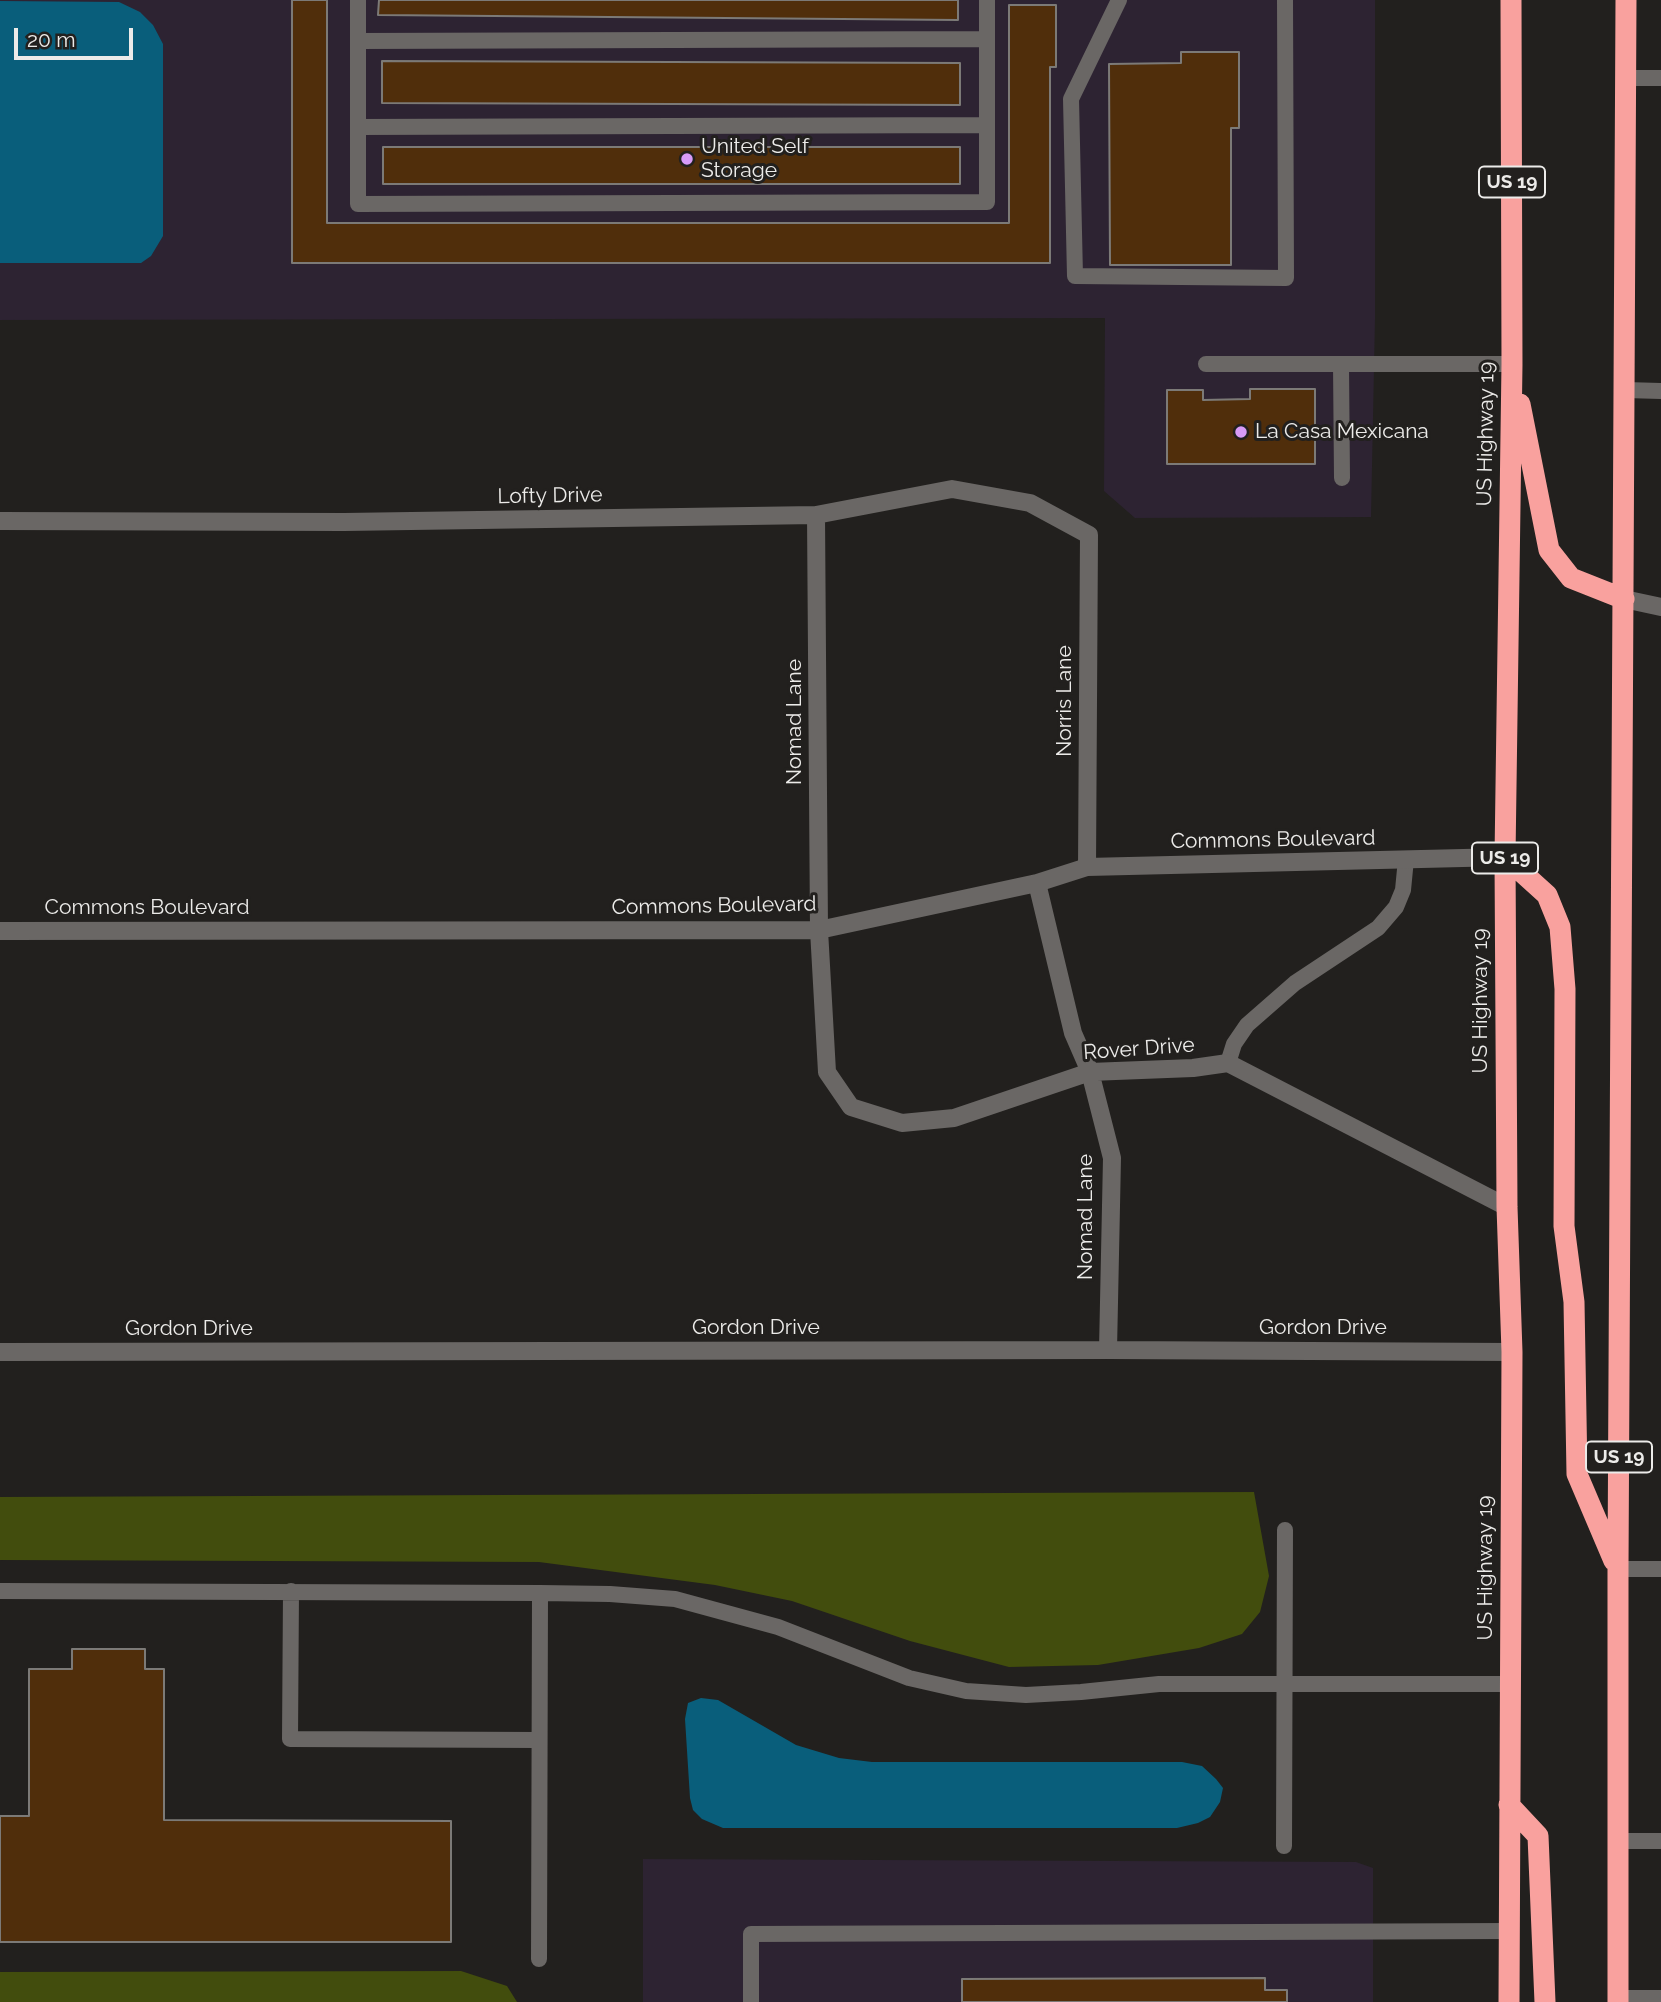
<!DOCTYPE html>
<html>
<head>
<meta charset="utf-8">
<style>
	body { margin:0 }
	#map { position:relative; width:1661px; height:2002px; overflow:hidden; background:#22201e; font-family:Raleway,sans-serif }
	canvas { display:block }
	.scale { position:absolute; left:14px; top:28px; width:119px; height:32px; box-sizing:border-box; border:4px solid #ecebe9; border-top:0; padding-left:9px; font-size:21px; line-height:24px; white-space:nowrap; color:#ecebe9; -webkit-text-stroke:5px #22201e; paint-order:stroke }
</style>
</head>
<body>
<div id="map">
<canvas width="1661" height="2002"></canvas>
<div class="scale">20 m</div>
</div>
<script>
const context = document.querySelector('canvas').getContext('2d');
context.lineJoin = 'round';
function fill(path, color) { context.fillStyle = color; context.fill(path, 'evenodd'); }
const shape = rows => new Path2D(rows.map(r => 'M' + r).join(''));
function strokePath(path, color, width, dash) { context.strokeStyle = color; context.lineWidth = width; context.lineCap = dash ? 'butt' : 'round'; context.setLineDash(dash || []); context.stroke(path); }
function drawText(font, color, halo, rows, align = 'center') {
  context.font = font + ' Raleway,sans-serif'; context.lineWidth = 6; context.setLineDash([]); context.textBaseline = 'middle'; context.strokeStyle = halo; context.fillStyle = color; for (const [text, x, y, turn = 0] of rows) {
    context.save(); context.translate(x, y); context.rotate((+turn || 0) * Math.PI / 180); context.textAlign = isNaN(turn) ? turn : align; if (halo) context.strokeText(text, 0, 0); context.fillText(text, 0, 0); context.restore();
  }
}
fill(shape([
	[0,0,1375,0,1375,318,1371,517,1135,518,1104,491,1105,318,0,320],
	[643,1859,1356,1862,1373,1868,1373,2002,643,2002]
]), '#2d2332');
fill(shape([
	[1254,1492,1269,1576,1260,1612,1242,1634,1199,1648,1098,1665,1009,1667,910,1641,792,1601,715,1585,539,1562,0,1560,0,1497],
	[461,1971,507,1986,517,2002,0,2002,0,1972]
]), '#424d0d');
fill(shape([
	[0,1,119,2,140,12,153,25,163,44,163,236,151,256,141,263,0,263],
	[701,1698,718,1700,796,1745,839,1758,872,1762,1182,1762,1202,1766,1216,1779,1223,1788,1220,1802,1210,1817,1198,1823,1177,1828,723,1828,702,1819,693,1810,690,1798,685,1719,688,1703]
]), '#095e7b');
const building = shape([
	[292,0,327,0,327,223,1009,223,1009,5,1056,5,1056,67,1050,67,1050,263,292,263,292,0],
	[379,0,958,0,958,20,378,15,379,0],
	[1181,52,1239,52,1239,128,1231,128,1231,265,1110,265,1109,64,1181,63,1181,52],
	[382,61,960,63,960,105,382,103,382,61],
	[383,147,960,147,960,184,383,184,383,147],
	[1250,389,1315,389,1315,464,1167,464,1167,390,1203,390,1203,400,1250,399,1250,389],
	[72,1649,145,1649,145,1669,164,1669,164,1820,451,1821,451,1942,0,1942,0,1816,29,1816,29,1669,72,1669,72,1649],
	[1265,1978,1265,1990,1287,1990,1287,2002,962,2002,962,1979,1265,1978]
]);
fill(building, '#502e0b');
strokePath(building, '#7c7a77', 2);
strokePath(shape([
	[358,0,358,204,987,202,987,0],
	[1119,0,1071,99,1075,276,1286,278,1285,0],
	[358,41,987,39],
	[1626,78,1661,78],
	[358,127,987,125],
	[1206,364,1512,364],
	[1341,364,1342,478],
	[1625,390,1661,391],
	[1228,1063,1234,1044,1247,1025,1295,983,1378,928,1396,907,1403,890,1406,859],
	[1618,1569,1661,1569],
	[0,1591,540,1593,610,1594,675,1599,778,1627,909,1678,966,1691,1026,1695,1081,1692,1159,1684,1509,1684],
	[291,1591,290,1739,539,1740],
	[1618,1841,1661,1841],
	[1284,1846,1285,1530],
	[539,1959,540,1593],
	[1618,1998,1661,1998],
	[751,2002,751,1934,1509,1931]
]), '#6a6765', 16);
strokePath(shape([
	[816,515,819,930,827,1072,851,1107,902,1123,954,1118,1090,1072,1193,1068,1228,1063,1507,1207],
	[0,521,344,522,816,515,952,489,1030,503,1089,535,1087,867],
	[1624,599,1661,607],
	[1037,883,1073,1033,1090,1072,1112,1158,1108,1350],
	[0,931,819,930,1037,883,1087,867,1505,857],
	[0,1352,1108,1350,1512,1352]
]), '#6a6765', 18);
strokePath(shape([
	[1520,404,1549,550,1571,578,1624,599],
	[1505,857,1547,895,1560,927,1565,989,1564,1226,1574,1302,1577,1474,1614,1561],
	[1509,1805,1538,1836,1545,2002],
	[1509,2002,1512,1352,1507,1207,1505,857,1512,364,1511,0],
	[1618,2002,1618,1569,1626,0]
]), '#f9a19e', 21);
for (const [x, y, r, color] of [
	[687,159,7,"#d89bf8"],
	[1241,432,7,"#d89bf8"]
]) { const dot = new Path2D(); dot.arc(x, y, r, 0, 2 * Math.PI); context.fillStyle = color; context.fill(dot); strokePath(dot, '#22201e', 2.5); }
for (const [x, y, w] of [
	[1512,182,66],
	[1505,858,66],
	[1619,1457,66]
]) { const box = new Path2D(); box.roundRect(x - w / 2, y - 15.5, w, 31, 5); context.fillStyle = '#22201e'; context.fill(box); strokePath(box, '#ecebe9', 2); }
drawText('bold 19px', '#ecebe9', null, [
	["US 19",1512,182],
	["US 19",1505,858],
	["US 19",1619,1457]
]);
drawText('21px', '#ecebe9', '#22201e', [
	["United Self",701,147],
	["Storage",701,171],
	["La Casa Mexicana",1255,432]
], 'left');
drawText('21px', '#ecebe9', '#22201e', [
	["US Highway 19",1486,434,-89],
	["Lofty Drive",550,496,-1],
	["Norris Lane",1065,701,-90],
	["Nomad Lane",795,722,-90],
	["Commons Boulevard",1273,840,-1],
	["Commons Boulevard",714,906,-1],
	["Commons Boulevard",147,908],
	["US Highway 19",1481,1001,-90],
	["Rover Drive",1139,1049,-4],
	["Nomad Lane",1086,1217,-90],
	["Gordon Drive",756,1328],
	["Gordon Drive",1323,1328],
	["Gordon Drive",189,1329],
	["US Highway 19",1486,1568,-90]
]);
</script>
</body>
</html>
